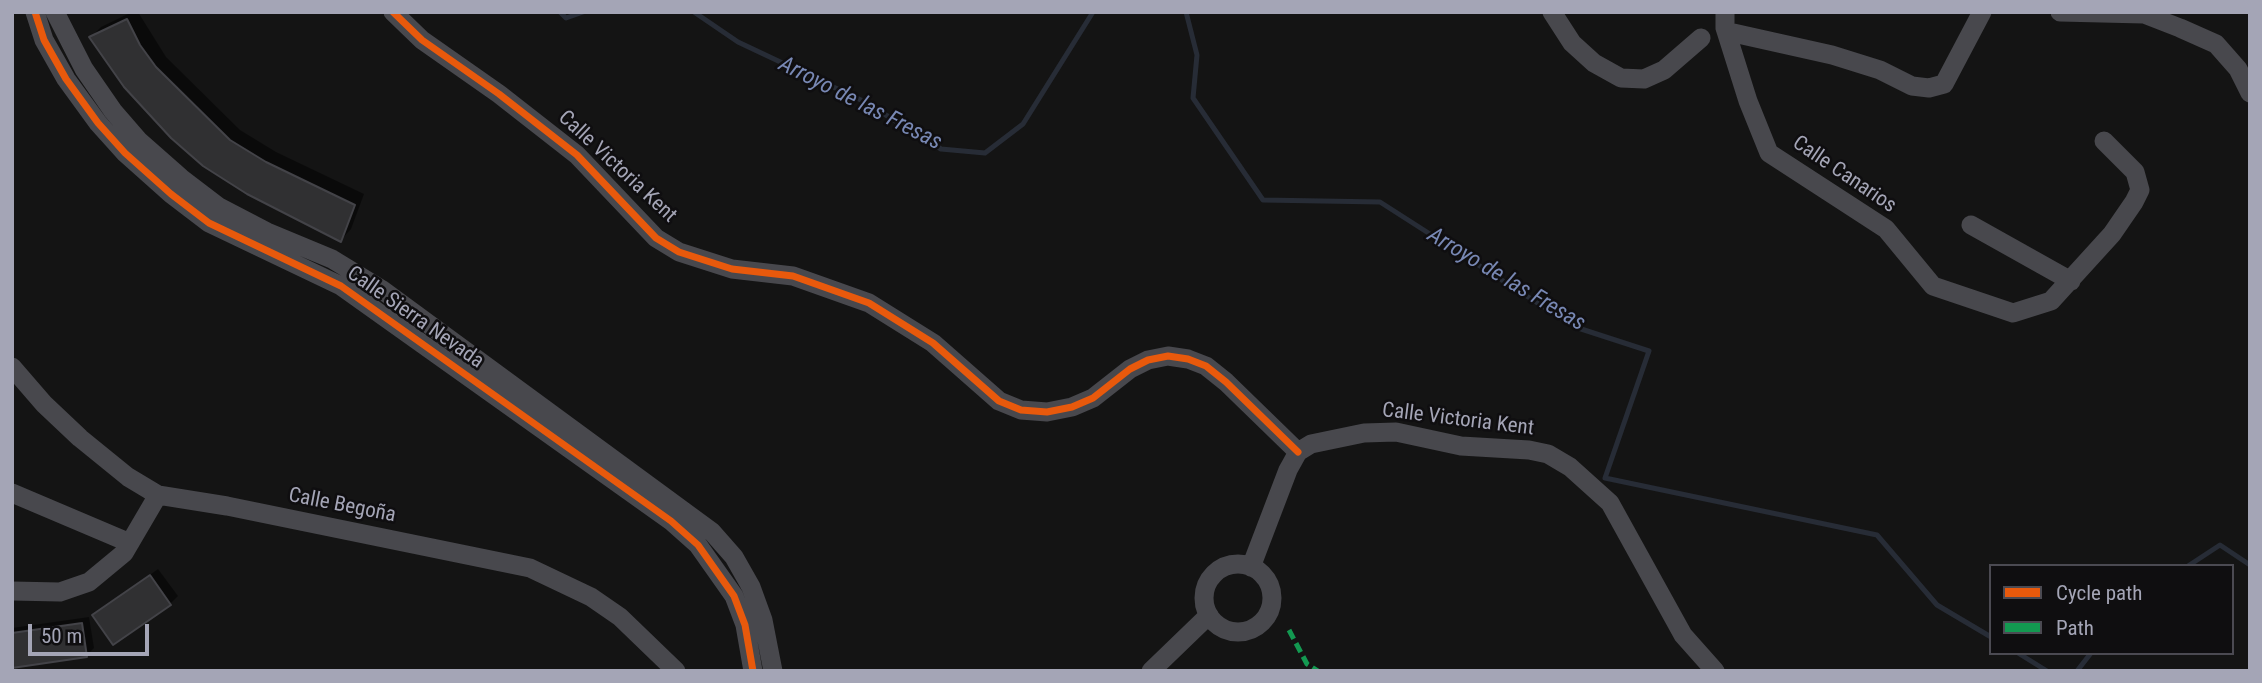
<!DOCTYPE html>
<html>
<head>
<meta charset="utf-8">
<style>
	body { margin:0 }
	#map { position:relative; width:2262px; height:683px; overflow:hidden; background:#141414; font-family:"Roboto Condensed",sans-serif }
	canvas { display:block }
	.frame { position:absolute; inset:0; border:14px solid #a4a5b6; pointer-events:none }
	.legend { position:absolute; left:1989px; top:564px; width:245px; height:91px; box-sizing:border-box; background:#0f0e10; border:2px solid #4b4a52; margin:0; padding:9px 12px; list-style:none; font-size:21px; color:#a4a5b6 }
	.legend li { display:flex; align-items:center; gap:14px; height:35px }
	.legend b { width:35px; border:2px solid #4b4a52 }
	.scale { position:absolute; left:28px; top:624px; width:121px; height:32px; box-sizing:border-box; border:4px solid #a4a5b6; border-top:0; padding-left:9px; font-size:21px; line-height:24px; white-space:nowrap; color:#a4a5b6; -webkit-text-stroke:5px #0f0e10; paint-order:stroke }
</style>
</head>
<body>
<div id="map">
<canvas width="2262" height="683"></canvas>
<div class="frame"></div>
<ul class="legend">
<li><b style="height:9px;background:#e8590c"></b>Cycle path</li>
<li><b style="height:9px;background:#139951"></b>Path</li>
</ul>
<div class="scale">50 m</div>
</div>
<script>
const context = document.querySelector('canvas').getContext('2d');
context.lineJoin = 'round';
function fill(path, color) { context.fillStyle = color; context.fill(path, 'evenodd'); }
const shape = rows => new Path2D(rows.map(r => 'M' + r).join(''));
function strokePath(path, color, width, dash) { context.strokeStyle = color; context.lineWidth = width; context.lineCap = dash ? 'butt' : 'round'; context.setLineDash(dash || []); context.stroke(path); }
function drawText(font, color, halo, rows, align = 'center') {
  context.font = font + ' "Roboto Condensed",sans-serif'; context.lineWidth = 5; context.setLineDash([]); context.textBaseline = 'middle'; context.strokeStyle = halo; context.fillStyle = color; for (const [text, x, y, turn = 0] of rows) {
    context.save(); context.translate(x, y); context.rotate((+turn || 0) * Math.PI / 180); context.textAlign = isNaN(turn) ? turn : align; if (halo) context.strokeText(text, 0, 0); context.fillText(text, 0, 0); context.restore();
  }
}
fill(shape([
	[132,12,138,12,166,57,240,130,276,152,364,194,351,229,341,240,91,37,101,27],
	[158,569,178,596,170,604,95,615],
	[89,617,94,648,86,656,12,666,12,628]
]), '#0007');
strokePath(shape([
	[560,12,566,18,583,12],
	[694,12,738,42,863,101,941,149,985,153,1023,124,1093,12],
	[1186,12,1197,55,1193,98,1263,200,1380,202,1575,327,1649,351,1605,478,1877,535,1937,605,1991,637],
	[2188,566,2220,545,2250,565],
	[2018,653,2047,671],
	[2077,671,2091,653]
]), '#272c36', 5);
const building = shape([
	[127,19,140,45,156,67,230,140,266,162,355,205,341,242,247,194,203,166,171,138,124,87,89,37,127,19],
	[150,575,171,605,113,645,92,615,150,575],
	[82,623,87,657,12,668,12,633,82,623]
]);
fill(building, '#303032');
strokePath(building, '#434348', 2);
strokePath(shape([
	[35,12,44,40,66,79,98,123,125,153,171,194,209,223,341,286,671,521,698,545,734,596,745,625,753,671],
	[55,12,84,69,113,111,139,141,181,178,219,207,267,232,332,259,381,289,712,532,734,557,751,587,763,620,773,671],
	[393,12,422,40,499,94,577,155,656,238,679,252,732,269,793,276,869,303,933,343,999,401,1021,410,1047,412,1072,407,1093,398,1130,369,1148,360,1168,356,1188,359,1206,366,1226,382,1298,452],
	[1552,12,1572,43,1594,63,1621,78,1644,79,1664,70,1701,38],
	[1725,12,1725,28,1729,32,1832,55,1880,70,1912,86,1929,88,1944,84,1982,12],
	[2060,12,2144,14,2180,28,2216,44,2238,69,2250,93],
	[1725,28,1748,101,1769,153,1886,229,1933,286,2013,313,2051,301,2112,234,2134,202,2140,190,2135,172,2104,141],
	[1971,225,2071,281],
	[12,367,44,404,80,438,128,477,158,495,227,506,530,568,591,597,620,617,676,671],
	[12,493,130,543],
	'1204 598a34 34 0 1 1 68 0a34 34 0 1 1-68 0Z',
	[1251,567,1288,470,1298,452,1311,444,1364,433,1396,432,1461,446,1529,450,1548,454,1570,467,1610,503,1683,635,1715,671],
	[12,591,60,592,89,582,124,553,158,495],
	[1151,671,1209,615]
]), '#48484d', 19);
strokePath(shape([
	[1289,630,1307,664,1318,671]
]), '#139951', 5, [10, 5]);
strokePath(shape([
	[35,12,44,40,66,79,98,123,125,153,171,194,209,223,341,286,671,521,698,545,734,596,745,625,753,671],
	[393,12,422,40,499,94,577,155,656,238,679,252,732,269,793,276,869,303,933,343,999,401,1021,410,1047,412,1072,407,1093,398,1130,369,1148,360,1168,356,1188,359,1206,366,1226,382,1298,452]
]), '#e8590c', 7);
drawText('21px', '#a4a5b6', '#0f0e10', [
	["Calle Victoria Kent",617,167,43],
	["Calle Canarios",1844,175,34],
	["Calle Sierra Nevada",415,318,35],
	["Calle Victoria Kent",1458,420,7],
	["Calle Begoña",342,506,11]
]);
drawText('italic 23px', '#7888b4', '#0f0e10', [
	["Arroyo de las Fresas",860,104,27],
	["Arroyo de las Fresas",1506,280,31]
]);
</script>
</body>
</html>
